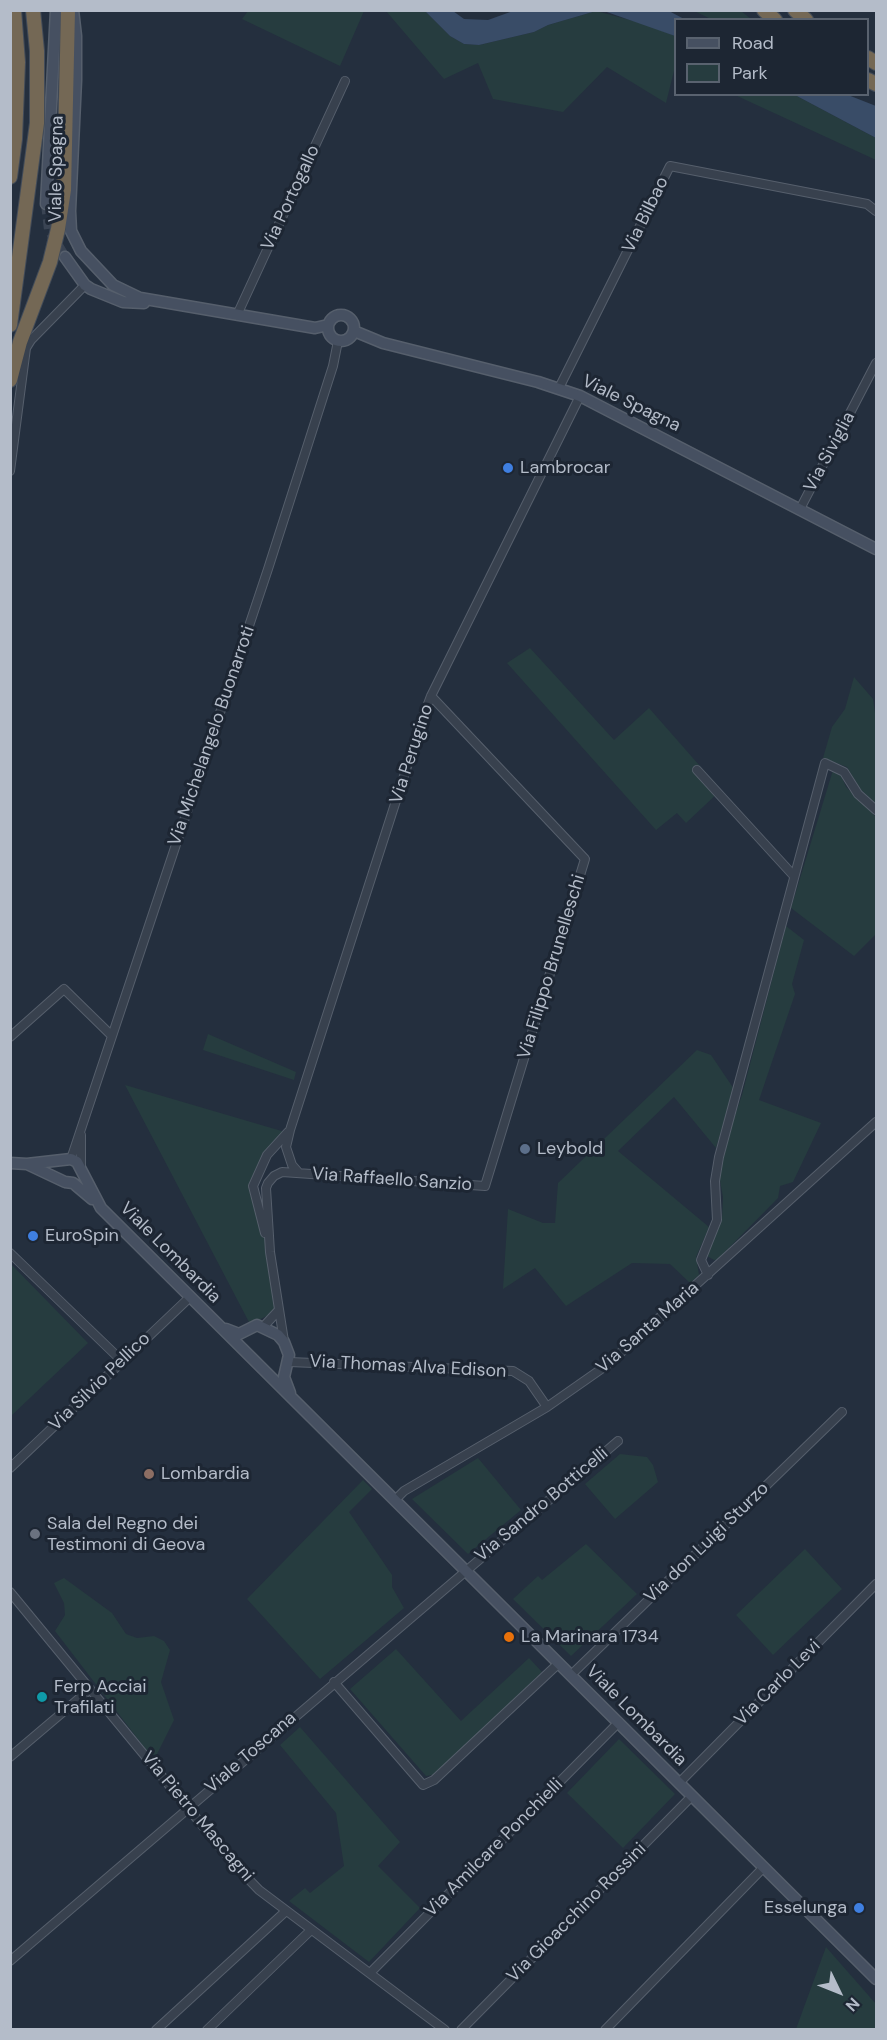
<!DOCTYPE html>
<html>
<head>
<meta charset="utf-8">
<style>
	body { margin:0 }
	#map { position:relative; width:887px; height:2040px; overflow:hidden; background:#242f3e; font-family:"DM Sans",sans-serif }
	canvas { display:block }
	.frame { position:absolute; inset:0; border:12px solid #b4bcc9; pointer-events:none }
	.legend { position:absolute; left:674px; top:18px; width:195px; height:78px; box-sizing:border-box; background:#1d2633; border:2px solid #59626f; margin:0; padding:8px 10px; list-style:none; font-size:18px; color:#b4bcc9 }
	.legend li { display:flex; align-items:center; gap:12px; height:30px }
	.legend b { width:30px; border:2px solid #59626f }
	.north { position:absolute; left:809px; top:1962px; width:60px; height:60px; -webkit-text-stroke:4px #1d2633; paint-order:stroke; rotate:133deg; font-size:16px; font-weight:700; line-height:24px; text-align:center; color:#b4bcc9 }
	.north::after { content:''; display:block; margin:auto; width:21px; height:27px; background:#b4bcc9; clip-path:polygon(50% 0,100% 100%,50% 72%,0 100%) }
</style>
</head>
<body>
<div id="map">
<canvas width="887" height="2040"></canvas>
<div class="frame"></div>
<ul class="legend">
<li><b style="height:8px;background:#465061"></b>Road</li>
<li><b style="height:16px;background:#263c3f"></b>Park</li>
</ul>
<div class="north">N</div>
</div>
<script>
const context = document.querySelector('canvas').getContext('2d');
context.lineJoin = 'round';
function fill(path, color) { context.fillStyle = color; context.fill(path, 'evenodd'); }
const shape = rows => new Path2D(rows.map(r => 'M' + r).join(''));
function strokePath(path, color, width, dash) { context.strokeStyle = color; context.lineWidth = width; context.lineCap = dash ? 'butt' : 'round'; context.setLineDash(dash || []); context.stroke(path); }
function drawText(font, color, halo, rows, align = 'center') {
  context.font = font + ' "DM Sans",sans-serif'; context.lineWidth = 6; context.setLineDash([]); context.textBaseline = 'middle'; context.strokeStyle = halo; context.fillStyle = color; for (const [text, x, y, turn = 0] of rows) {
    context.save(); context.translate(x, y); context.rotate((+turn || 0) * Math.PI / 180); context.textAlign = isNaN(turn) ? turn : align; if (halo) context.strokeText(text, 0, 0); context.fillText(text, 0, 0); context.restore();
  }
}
fill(shape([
	[248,11,248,10,364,11,340,66,242,19],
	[386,11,425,11,450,36,464,44,479,45,534,32,548,25,596,11,645,24,675,36,675,67,666,103,607,67,563,112,493,99,478,63,444,79],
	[694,11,741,11,751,19,711,19],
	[735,95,795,95,876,138,876,160],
	[530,648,614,740,649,708,721,790,686,823,677,813,656,830,507,663],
	[854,677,873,699,876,720,876,804,861,790,847,767,823,758,832,727,845,709],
	[833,770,840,773,846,787,876,817,876,934,854,956,791,908],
	[786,926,804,940,792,984,795,994,759,1100,821,1123,793,1182,780,1186,778,1198,716,1261,707,1256,722,1219,723,1197,719,1175,728,1135,742,1095],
	[208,1034,296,1072,294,1080,203,1050],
	[697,1050,711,1055,734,1089,716,1148,674,1097,618,1151,709,1227,696,1257,699,1275,690,1283,670,1264,632,1263,566,1306,535,1268,503,1289,508,1209,543,1223,555,1223,558,1183],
	[125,1085,285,1132,256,1177,277,1311,250,1324],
	[11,1264,88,1343,11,1416],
	[620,1454,647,1457,653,1465,658,1482,615,1519,585,1484],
	[478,1458,521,1510,468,1554,412,1499],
	[363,1480,372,1489,349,1512,392,1575,392,1587,404,1608,320,1679,247,1599],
	[586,1544,637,1594,571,1656,513,1599,538,1576,542,1580],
	[805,1549,842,1589,773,1655,736,1615],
	[64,1578,112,1613,126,1634,137,1638,154,1636,164,1641,170,1650,161,1682,174,1720,154,1760,55,1631,65,1615,64,1603,54,1583],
	[396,1649,461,1721,529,1658,542,1672,438,1774,426,1776,350,1689],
	[300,1727,400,1842,378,1866,420,1908,369,1962,289,1901,305,1888,310,1893,344,1866,336,1813,280,1745],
	[619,1739,675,1794,623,1848,567,1793],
	[826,1947,876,2004,876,2029,796,2029]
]), '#263c3f');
fill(shape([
	[425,11,453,11,464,19,488,20,513,11,596,11,548,25,534,32,479,45,464,44,450,36],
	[604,11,669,11,684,19,676,20,675,36],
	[795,95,848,95,876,106,876,138]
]), '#394c67');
strokePath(shape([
	[46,204,49,230,65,257]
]), '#3a4453', 10, [10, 5]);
const street = shape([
	[237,315,345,81],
	[559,388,670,166,867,204,876,211],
	[10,471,26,348,31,340,85,285],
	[800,509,876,363],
	[697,770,793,875],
	[10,1037,64,989,111,1035],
	[81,1135,81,1168],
	[71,1159,268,569,333,366,338,341],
	[299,1173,292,1165,286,1147,290,1130,422,720,431,696,580,396],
	[265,1233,253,1186,267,1155,288,1132],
	[10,1253,122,1361],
	[708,1275,701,1260,717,1220,715,1181,719,1157,825,763,844,772,858,794,876,810],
	[264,1326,278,1311],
	[284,1341,270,1252,266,1188,268,1183,274,1176,282,1172,485,1186,585,859,431,696],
	[289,1362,513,1371,529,1381,547,1407],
	[10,1468,190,1297],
	[395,1500,404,1491,547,1407,607,1365,876,1122],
	[10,1592,235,1865,259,1890,445,2030],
	[571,1675,842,1412],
	[334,1682,423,1785,434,1780,559,1663],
	[10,1757,89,1690],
	[679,1783,876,1584],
	[10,1961,618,1441],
	[370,1973,619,1722],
	[156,2030,286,1911],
	[207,2030,311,1930],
	[461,2030,692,1796],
	[605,2030,764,1867]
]);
const secondary = shape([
	[73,10,76,36,76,80,70,211,71,231,81,251,113,285,140,298,315,328,328,325],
	[46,204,56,10],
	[65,257,85,285,91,289,123,302,144,303],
	'328 328a13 13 0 1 1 26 0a13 13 0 1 1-26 0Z',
	[354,331,383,343,538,382,580,396,876,549],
	[10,1163,27,1164,71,1159,77,1162,101,1208,876,1979],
	[27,1164,65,1182,73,1183,92,1199],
	[226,1329,239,1334,257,1325,278,1335,284,1342,289,1355,284,1377,290,1393]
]);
const highway = shape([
	[764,10,775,20],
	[795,10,806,20],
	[868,58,876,63],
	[868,80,876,84],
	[10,177,15,139,18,62,14,10],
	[10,325,37,123,37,51,33,10],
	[10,380,20,342,50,262,58,229,64,190,68,10]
]);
strokePath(street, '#565f6c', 10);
strokePath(secondary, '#565f6c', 13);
strokePath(highway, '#434c59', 16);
strokePath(street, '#38414e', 8);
strokePath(secondary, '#465061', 10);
strokePath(highway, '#746855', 14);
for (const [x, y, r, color] of [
	[508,468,6,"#3f7fe0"],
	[525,1149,6,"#5c6f8a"],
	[33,1236,6,"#3f7fe0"],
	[149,1474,6,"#8d6e63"],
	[35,1534,6,"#6b7280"],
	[509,1637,6,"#e8710a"],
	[42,1697,6,"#0f9aa8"],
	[859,1908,6,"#3f7fe0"]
]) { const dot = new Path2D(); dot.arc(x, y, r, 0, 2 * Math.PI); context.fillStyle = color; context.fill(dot); strokePath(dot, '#1d2633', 2); }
drawText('18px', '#b4bcc9', '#1d2633', [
	["Viale Spagna",57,169,-89],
	["Via Portogallo",291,198,-65],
	["Via Bilbao",646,215,-64],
	["Viale Spagna",631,404,26],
	["Via Siviglia",830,452,-62],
	["Via Michelangelo Buonarroti",212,736,-71],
	["Via Perugino",412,754,-72],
	["Via Filippo Brunelleschi",552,967,-73],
	["Via Raffaello Sanzio",392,1180,4],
	["Viale Lombardia",170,1253,45],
	["Via Santa Maria",648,1328,-41],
	["Via Thomas Alva Edison",408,1367,3],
	["Via Silvio Pellico",100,1382,-44],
	["Via Sandro Botticelli",542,1505,-40],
	["Via don Luigi Sturzo",707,1543,-44],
	["Via Carlo Levi",778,1683,-45],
	["Viale Lombardia",636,1716,45],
	["Viale Toscana",251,1753,-41],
	["Via Pietro Mascagni",197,1817,50],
	["Via Amilcare Ponchielli",494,1848,-45],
	["Via Gioacchino Rossini",577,1913,-45]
]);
drawText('18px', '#b4bcc9', '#1d2633', [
	["Lambrocar",520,468],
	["Leybold",537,1149],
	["EuroSpin",45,1236],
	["Lombardia",161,1474],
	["Sala del Regno dei",47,1524],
	["Testimoni di Geova",47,1545],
	["La Marinara 1734",521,1637],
	["Ferp Acciai",54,1687],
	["Trafilati",54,1708],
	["Esselunga",847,1908,"right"]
], 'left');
</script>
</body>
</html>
